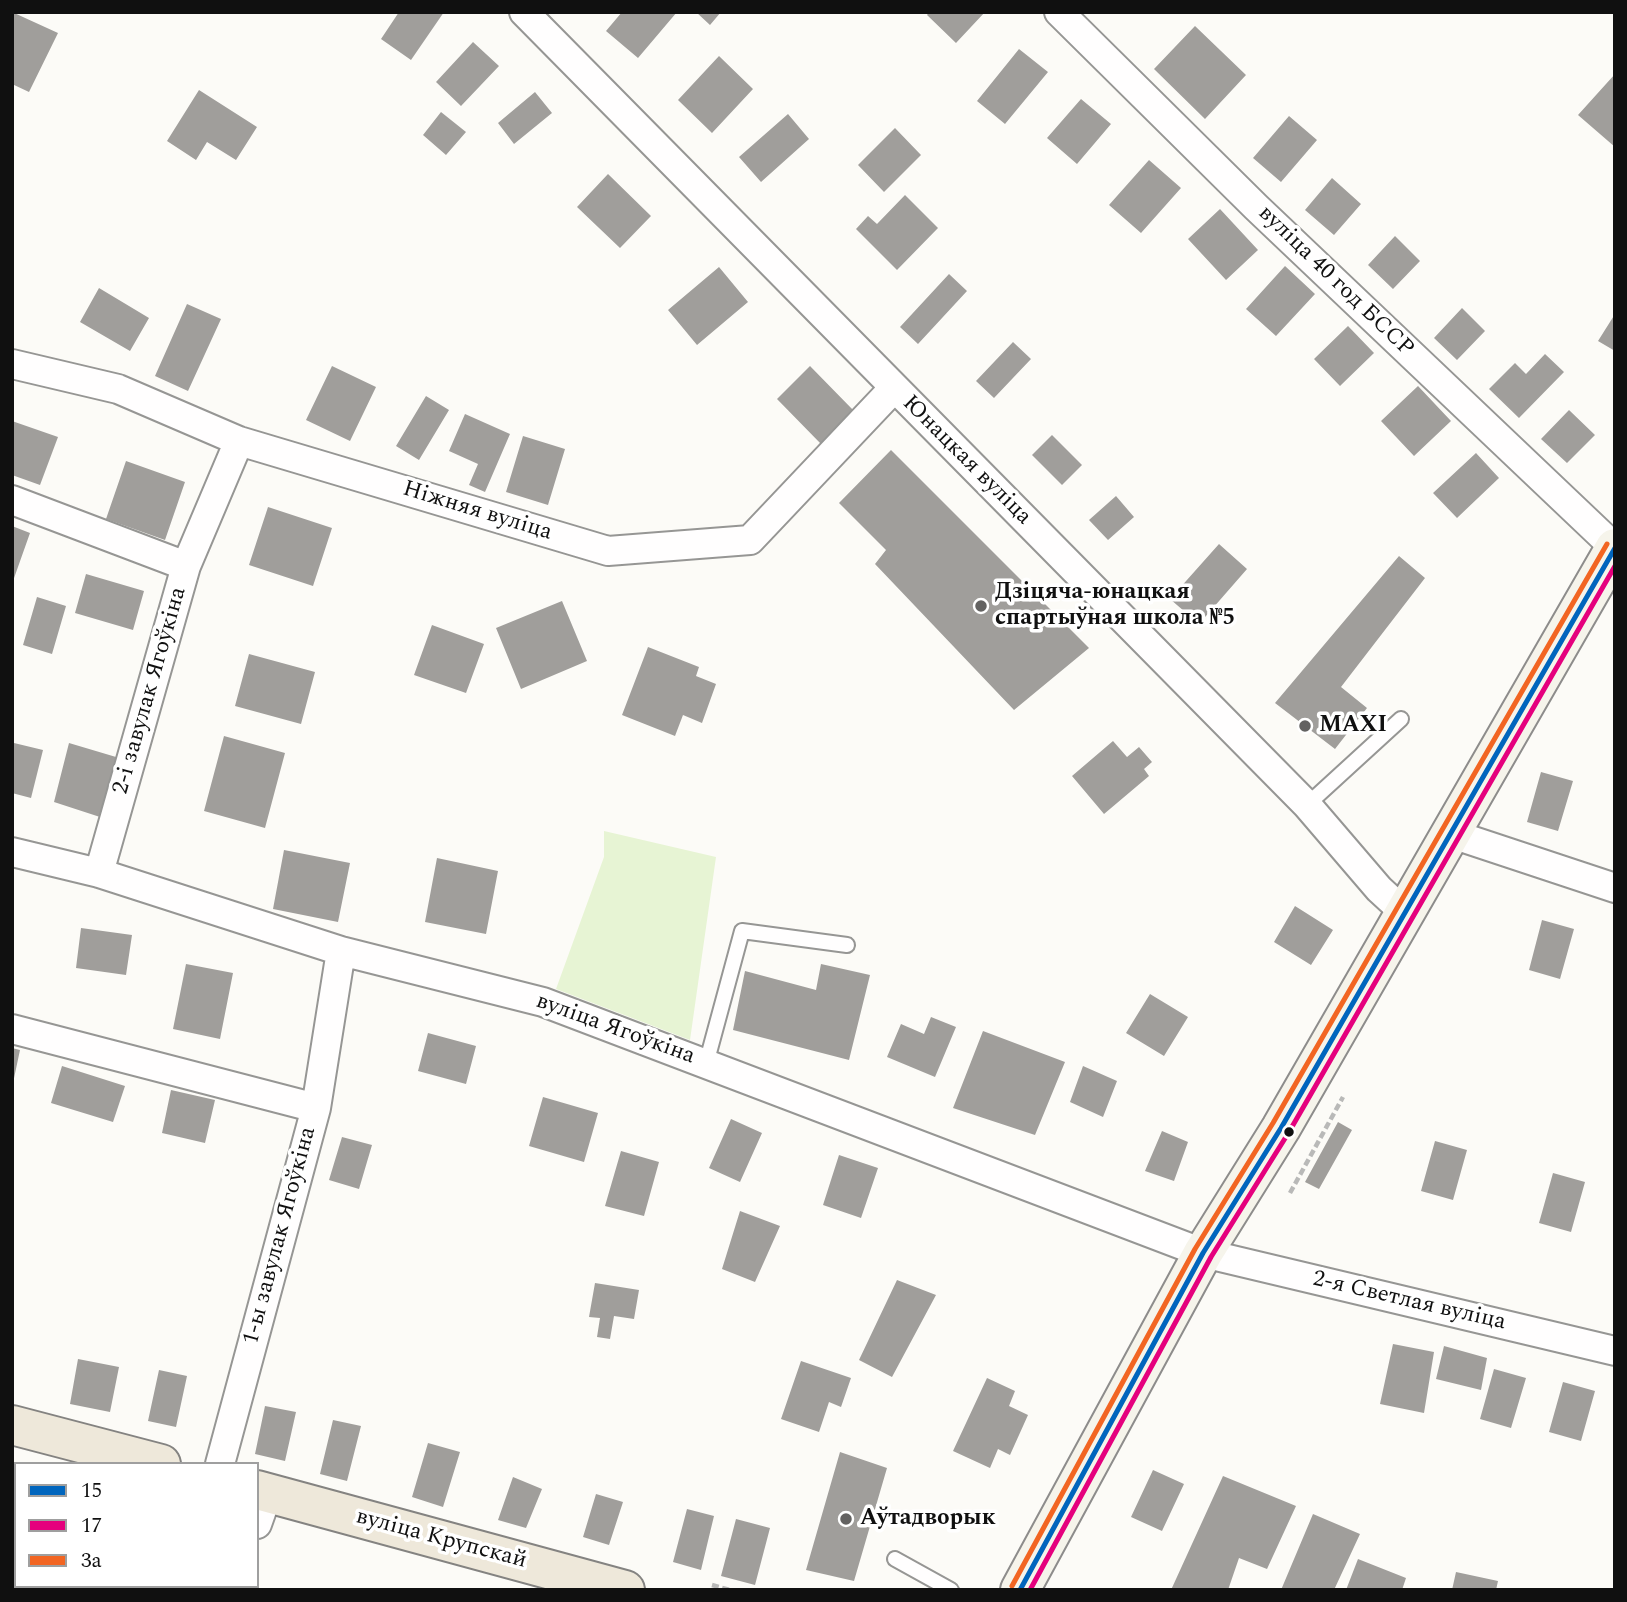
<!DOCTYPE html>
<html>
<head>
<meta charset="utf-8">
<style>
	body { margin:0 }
	#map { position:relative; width:1627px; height:1602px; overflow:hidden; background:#fcfbf7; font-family:Spectral,serif }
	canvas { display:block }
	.frame { position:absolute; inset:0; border:14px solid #101010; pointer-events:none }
	.legend { position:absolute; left:14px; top:1462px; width:245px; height:126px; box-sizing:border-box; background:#fff; border:2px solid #9f9f9f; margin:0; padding:9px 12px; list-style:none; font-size:21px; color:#101010 }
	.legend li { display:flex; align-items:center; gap:14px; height:35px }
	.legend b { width:35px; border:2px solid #9f9f9f }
</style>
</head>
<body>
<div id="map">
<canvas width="1627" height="1602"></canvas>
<div class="frame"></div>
<ul class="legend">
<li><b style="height:9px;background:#0065bd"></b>15</li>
<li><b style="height:9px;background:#e5007d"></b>17</li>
<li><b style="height:9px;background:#f26522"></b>3а</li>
</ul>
</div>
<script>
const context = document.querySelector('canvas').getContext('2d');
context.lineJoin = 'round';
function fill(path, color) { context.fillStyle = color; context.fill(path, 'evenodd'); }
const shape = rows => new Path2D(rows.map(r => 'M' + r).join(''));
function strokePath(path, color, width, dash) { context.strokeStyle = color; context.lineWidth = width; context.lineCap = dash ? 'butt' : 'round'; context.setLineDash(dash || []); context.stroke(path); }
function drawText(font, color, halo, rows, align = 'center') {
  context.font = font + ' Spectral,serif'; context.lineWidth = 7; context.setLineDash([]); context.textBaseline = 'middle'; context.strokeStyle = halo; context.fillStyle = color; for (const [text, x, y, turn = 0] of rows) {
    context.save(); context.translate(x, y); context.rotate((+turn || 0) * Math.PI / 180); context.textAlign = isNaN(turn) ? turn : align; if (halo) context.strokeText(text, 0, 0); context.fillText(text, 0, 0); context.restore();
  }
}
fill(shape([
	[604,831,716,857,690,1040,556,989,604,857]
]), '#e7f4d4');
fill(shape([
	[12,12,58,33,29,92,12,84],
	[399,12,444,12,411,60,381,39],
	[622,12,677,12,638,58,606,31],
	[696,12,721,12,710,25],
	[929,12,985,12,956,43,927,15],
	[1195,26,1246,75,1205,119,1154,69],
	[473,42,499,66,461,106,436,82],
	[1019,49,1048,72,1005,124,977,101],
	[719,56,753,89,712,133,678,100],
	[1615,74,1615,147,1578,115],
	[199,90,257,127,236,160,207,142,196,160,167,141],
	[535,92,552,113,514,144,498,123],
	[1081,99,1111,124,1077,164,1047,138],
	[441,112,466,132,446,155,423,135],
	[788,114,809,139,761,182,739,157],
	[1289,116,1317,140,1281,182,1253,158],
	[895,128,921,155,884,192,858,165],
	[1149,160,1181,188,1141,233,1109,205],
	[608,174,651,216,620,248,577,207],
	[1332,178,1361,204,1334,235,1305,210],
	[905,195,938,228,897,270,856,229,868,216,877,224],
	[1220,209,1258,250,1226,280,1188,239],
	[1395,236,1420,261,1393,289,1368,265],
	[1285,266,1315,294,1276,336,1246,309],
	[719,267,748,302,697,345,668,310],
	[949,274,967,291,918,344,900,327],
	[99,288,149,318,130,351,80,322],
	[187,304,221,319,188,391,155,376],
	[1462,308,1485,331,1457,360,1434,338],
	[1615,314,1615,351,1598,341],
	[1348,326,1374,353,1340,386,1314,359],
	[1013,342,1031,359,994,398,976,381],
	[1545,354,1564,372,1519,418,1489,389,1515,363,1526,374],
	[332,366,376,387,350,441,306,420],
	[810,366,854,411,821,444,777,399],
	[1418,386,1451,421,1414,456,1381,421],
	[426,396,449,410,419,460,396,446],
	[1569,410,1595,435,1567,463,1541,439],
	[465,414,510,434,485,492,469,485,478,464,449,451],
	[12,421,58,437,40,485,12,475],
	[1052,435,1082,465,1062,485,1032,455],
	[523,436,565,449,548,505,506,492],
	[891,450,1089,648,1014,710,875,564,886,550,839,503],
	[1476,453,1499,478,1457,518,1433,493],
	[126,461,185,482,165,540,106,519],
	[1116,496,1134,517,1108,540,1089,520],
	[268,507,332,528,313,586,249,565],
	[12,526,30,533,13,581,12,581],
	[1219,544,1247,569,1199,624,1170,599],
	[1399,556,1425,578,1341,687,1367,708,1335,749,1275,703],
	[86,574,144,591,133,630,75,613],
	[37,597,66,606,52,654,23,645],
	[562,601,587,661,521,689,496,628],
	[432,625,484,644,466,693,414,675],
	[648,647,699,667,696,676,716,684,702,723,683,715,675,736,622,715],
	[249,654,315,672,301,724,235,706],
	[224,736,285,753,265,828,204,811],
	[1113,741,1127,757,1139,747,1152,762,1144,769,1149,776,1104,814,1072,776],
	[14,743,43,750,31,798,12,793],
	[69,743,116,757,100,817,54,802],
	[1541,772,1573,781,1558,831,1527,822],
	[284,850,350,863,338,922,273,909],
	[437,858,498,871,486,934,425,922],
	[1295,906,1333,930,1311,965,1274,942],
	[1542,920,1574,929,1560,979,1529,970],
	[81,928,132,935,126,975,76,968],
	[186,964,233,973,220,1039,173,1029],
	[821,964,870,975,849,1060,733,1030,745,971,816,990],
	[1150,994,1188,1017,1164,1056,1126,1033],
	[931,1017,956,1027,935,1077,887,1057,901,1024,924,1034],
	[983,1031,1065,1062,1035,1135,953,1108],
	[428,1033,476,1046,466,1084,418,1071],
	[12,1048,20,1050,13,1083,12,1082],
	[62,1066,125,1086,113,1122,51,1103],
	[1083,1066,1117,1081,1103,1117,1070,1102],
	[171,1090,215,1100,205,1143,162,1133],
	[543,1097,598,1113,584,1162,529,1146],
	[731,1119,762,1133,740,1182,709,1168],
	[1338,1122,1352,1130,1319,1189,1305,1182],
	[1162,1131,1188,1142,1174,1181,1145,1171],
	[342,1137,372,1145,359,1189,329,1180],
	[1435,1141,1467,1150,1453,1200,1421,1191],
	[621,1151,659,1162,644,1216,605,1206],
	[839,1155,878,1168,861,1218,823,1205],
	[1553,1173,1585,1182,1571,1232,1539,1223],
	[740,1211,780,1226,755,1282,722,1269],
	[897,1280,936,1295,892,1377,859,1360],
	[595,1283,639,1290,634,1319,614,1316,610,1339,597,1337,600,1318,589,1317],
	[1393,1344,1434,1352,1424,1413,1380,1404],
	[1444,1346,1487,1358,1481,1390,1436,1379],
	[78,1359,119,1367,110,1412,70,1404],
	[801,1361,851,1378,841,1407,829,1402,819,1432,781,1419],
	[1494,1369,1526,1378,1511,1428,1480,1419],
	[159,1370,187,1376,176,1427,148,1421],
	[987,1378,1015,1391,1009,1406,1028,1415,1010,1455,998,1449,990,1468,953,1451],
	[1563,1382,1595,1391,1581,1441,1549,1432],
	[265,1406,296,1412,285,1461,255,1454],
	[333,1420,361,1426,347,1481,320,1474],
	[428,1443,460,1452,443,1507,412,1497],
	[840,1452,887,1468,854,1581,806,1570],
	[1153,1470,1184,1484,1162,1531,1131,1517],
	[1223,1476,1296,1506,1267,1569,1239,1558,1228,1590,1171,1590],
	[513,1477,542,1489,526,1528,498,1520],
	[596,1494,623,1502,609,1545,583,1537],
	[12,1498,16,1499,16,1546,13,1556],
	[687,1509,714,1516,701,1570,673,1562],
	[1313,1514,1360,1534,1334,1590,1281,1590],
	[736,1519,770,1528,755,1585,721,1576],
	[1358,1559,1406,1578,1402,1590,1346,1590],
	[1456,1572,1498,1581,1496,1590,1452,1590],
	[115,1586,175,1586,174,1590,117,1590,114,1589]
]), '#a09e9b');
const lane = shape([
	[1307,805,1401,719],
	[706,1064,742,931,847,945],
	[895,1559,951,1590]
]);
const street = shape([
	[524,12,1307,805,1379,889,1404,912],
	[1059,12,1256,207,1615,548],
	[12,364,118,389,239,441,608,551,750,540,894,388],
	[12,500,186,566,99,873],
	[186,566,239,441],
	[1449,833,1615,888],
	[12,852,99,873,341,951,543,1002,1203,1253,1615,1351],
	[12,1029,316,1108,220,1464],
	[316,1108,341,951],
	[257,1524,268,1493],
	[240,1590,241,1586]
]);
const secondary = shape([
	[1020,1590,1203,1253,1281,1128,1615,548]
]);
const primary = shape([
	[12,1425,161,1464],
	[257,1490,625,1590]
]);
strokePath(lane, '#969694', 18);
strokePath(street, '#969694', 32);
strokePath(secondary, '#8d8c8b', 42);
strokePath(primary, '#848381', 42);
strokePath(shape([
	[1290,1193,1343,1097],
	[712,1585,730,1590]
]), '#b9b9b8', 4.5, [7, 3.5]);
strokePath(lane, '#fffefe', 14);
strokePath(street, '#fffefe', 28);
strokePath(secondary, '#f6f4eb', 38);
strokePath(primary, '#eee8da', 38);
strokePath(shape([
	[1020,1590,1203,1253,1281,1128,1615,548]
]), '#0065bd', 5);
strokePath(shape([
	[1030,1590,1211,1257,1289,1132,1615,566]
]), '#e5007d', 5);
strokePath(shape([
	[1012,1586,1195,1249,1273,1123,1607,544]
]), '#f26522', 5);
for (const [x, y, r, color] of [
	[981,606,7,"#636261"],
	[1305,726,7,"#636261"],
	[1289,1132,6,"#101010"],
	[846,1519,7,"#636261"]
]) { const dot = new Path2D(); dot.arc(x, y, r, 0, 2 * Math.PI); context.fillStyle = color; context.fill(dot); strokePath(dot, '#fff', 2.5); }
drawText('23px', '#101010', '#fff', [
	["вуліца 40 год БССР",1335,282,44],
	["Юнацкая вуліца",966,461,45],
	["Ніжняя вуліца",477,512,17],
	["2-і завулак Ягоўкіна",151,691,-74],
	["вуліца Ягоўкіна",615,1030,20],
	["1-ы завулак Ягоўкіна",281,1236,-75],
	["2-я Светлая вуліца",1409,1302,13],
	["вуліца Крупскай",441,1540,15]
]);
drawText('bold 23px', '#101010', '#fff', [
	["Дзіцяча-юнацкая",995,593],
	["спартыўная школа №5",995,619],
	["MAXI",1319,726],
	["Аўтадворык",860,1519]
], 'left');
</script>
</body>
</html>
